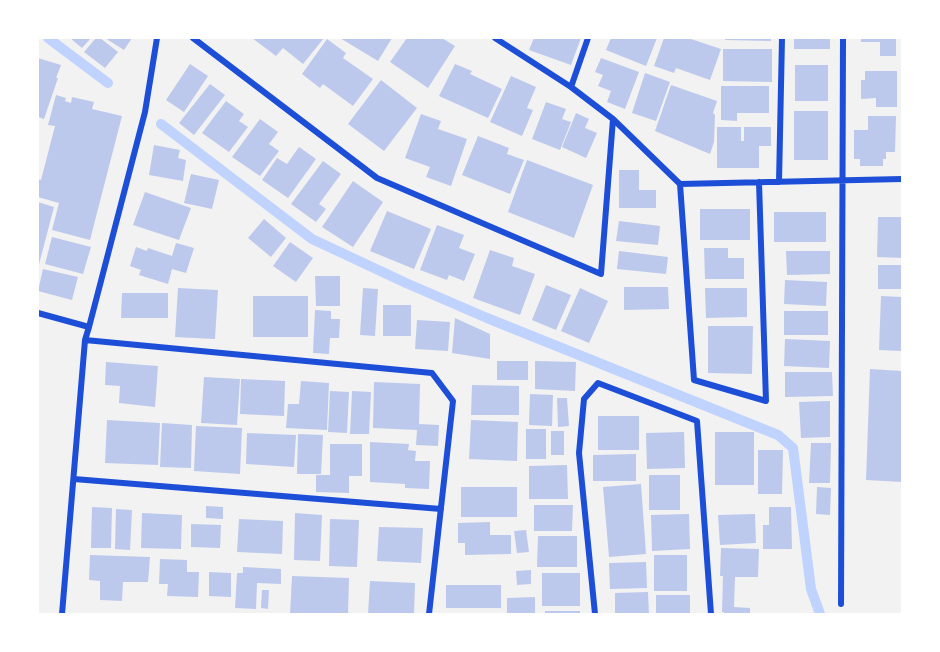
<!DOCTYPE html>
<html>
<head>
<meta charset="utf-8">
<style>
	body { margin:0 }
	#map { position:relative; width:940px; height:652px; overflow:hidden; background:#f2f2f2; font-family:Quicksand,sans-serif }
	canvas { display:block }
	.frame { position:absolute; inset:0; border:39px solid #fff; pointer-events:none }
</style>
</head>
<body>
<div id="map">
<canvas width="940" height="652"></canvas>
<div class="frame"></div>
</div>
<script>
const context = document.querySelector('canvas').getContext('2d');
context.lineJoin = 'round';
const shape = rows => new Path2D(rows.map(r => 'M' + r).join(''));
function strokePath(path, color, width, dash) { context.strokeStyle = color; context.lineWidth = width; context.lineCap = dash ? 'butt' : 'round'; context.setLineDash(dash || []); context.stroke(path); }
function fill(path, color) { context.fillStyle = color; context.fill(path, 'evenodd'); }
strokePath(shape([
	[48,38,108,83],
	[161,124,312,239,406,283,487,318,778,435,793,448,811,589,820,614]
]), '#bfd3fe', 10);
fill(shape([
	[70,38,91,38,82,48],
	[96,38,100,38,118,52,105,68,84,52],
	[105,38,132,38,124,50],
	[252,38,324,38,303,64,283,48,276,56],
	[340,38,392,38,378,61],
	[407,38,422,39,442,38,455,46,428,88,390,62],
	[534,38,581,38,571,65,529,50],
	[611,38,657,38,646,66,606,50],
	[664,38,688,38,721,49,710,80,676,68,674,73,654,66],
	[725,38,771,38,771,41,725,40],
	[794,38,830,38,830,49,794,49],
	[861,38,896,38,896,56,880,56,880,42,861,42],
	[327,39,346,53,343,58,373,79,353,106,323,84,320,88,302,74],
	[723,49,772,49,772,82,723,81],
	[38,58,61,65,56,78,58,78,44,119,38,117],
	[601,58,639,72,625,109,607,102,611,91,598,86,603,75,595,72],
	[190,64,208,76,184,112,166,100],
	[455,64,472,71,470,74,502,89,488,118,439,96],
	[795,65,828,65,828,101,795,101],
	[865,71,897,71,897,107,876,107,876,98,861,99,861,80,865,80],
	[645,73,670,82,656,121,632,113],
	[511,76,536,87,527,108,533,110,522,136,490,122],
	[381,80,417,108,384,151,348,124],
	[210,84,225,95,194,135,179,123],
	[671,85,717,101,713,113,715,115,714,142,710,154,655,131],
	[721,86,769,86,769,113,737,113,737,121,721,120],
	[56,95,66,98,65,101,71,103,72,97,94,102,92,109,122,116,90,240,52,230,59,203,38,197,38,179,41,180,55,126,48,125],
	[226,101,244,114,239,121,248,127,229,152,202,133],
	[546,102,566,109,562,119,571,122,560,150,532,139],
	[794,111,828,111,828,160,794,160],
	[576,113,589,119,585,128,597,133,586,158,562,147],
	[421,114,441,121,438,129,467,139,451,186,426,177,430,167,405,158],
	[868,116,896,116,895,152,886,152,886,159,883,159,883,166,860,166,860,159,854,159,854,130,868,130],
	[260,119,278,132,269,144,279,151,260,176,232,157],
	[717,127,741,127,741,141,744,141,744,127,771,127,771,146,759,146,759,168,717,168],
	[478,136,509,148,507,154,524,160,510,194,462,175],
	[154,145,180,150,178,158,186,160,183,181,149,175],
	[299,147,316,159,288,198,262,180,277,158,287,164],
	[527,160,593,185,574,238,508,212],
	[323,161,341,174,319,204,326,209,316,222,291,204],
	[619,170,639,170,639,190,656,190,656,208,619,208],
	[191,174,219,180,212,209,184,203],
	[353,181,383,202,353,247,322,227],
	[145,192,191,208,179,240,133,225],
	[38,202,54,207,38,268],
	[700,209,750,209,750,240,700,240],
	[387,211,431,229,414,269,370,251],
	[774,212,826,212,826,242,774,242],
	[878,217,902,217,902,258,877,257],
	[264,219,286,238,271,257,248,238],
	[619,221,660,226,658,245,616,241],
	[437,225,464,235,459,248,475,254,464,281,449,275,447,280,420,270],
	[52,237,91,247,83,274,45,264],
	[290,242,313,258,296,282,273,266],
	[176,243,194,248,186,273,172,269,168,284,139,275,141,270,130,266,136,247,147,251,148,248,172,256],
	[704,248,728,248,728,258,744,258,744,279,705,279],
	[490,250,514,258,512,266,535,274,520,315,473,298],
	[619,251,668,257,666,274,617,269],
	[786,251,830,251,830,274,787,275],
	[878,265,902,265,902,289,878,289],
	[43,269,78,277,72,300,38,291],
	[315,276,340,276,340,306,316,306],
	[785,280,827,282,826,306,784,304],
	[546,285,571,295,556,330,532,320],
	[624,287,668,287,669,309,624,310],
	[178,288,218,290,215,339,175,337],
	[363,288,378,289,375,336,360,335],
	[580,288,608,301,589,343,561,331],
	[705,288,747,288,747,317,706,318],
	[122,293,168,293,168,318,121,318],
	[253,296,308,296,308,337,253,337],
	[881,296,902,297,902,351,879,350],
	[383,305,411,305,411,336,383,336],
	[315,310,331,311,331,319,340,319,339,338,330,338,329,354,313,353],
	[784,311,828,311,828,335,784,335],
	[455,318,490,334,490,359,452,353],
	[417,320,450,322,448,351,415,349],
	[708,326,753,326,752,374,708,373],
	[785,339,830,341,829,368,784,366],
	[497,361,528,361,528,380,497,380],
	[535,361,576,362,575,391,535,389],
	[106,362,158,366,155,407,119,403,120,386,105,385],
	[870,369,902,371,902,482,866,480],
	[785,372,832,372,833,396,785,397],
	[204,377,240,379,237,425,201,423],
	[241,379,285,381,284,416,240,414],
	[301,381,329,383,327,430,286,428,288,404,299,404],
	[374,382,420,384,419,424,439,425,438,446,416,445,417,430,373,428],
	[472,385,519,386,519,415,471,415],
	[330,391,349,392,347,433,328,432],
	[352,391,371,392,369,434,350,434],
	[530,394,553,395,552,426,529,425],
	[557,398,567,398,569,426,558,427],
	[830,401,830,437,801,438,799,402],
	[598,416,639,416,639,450,598,450],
	[107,420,160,423,158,465,105,463],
	[471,420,518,422,517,461,469,459],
	[162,423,192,425,191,468,160,467],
	[196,426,242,428,240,474,194,471],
	[526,429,546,429,546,459,526,459],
	[551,431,564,431,564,455,551,455],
	[684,432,685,468,647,469,646,433],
	[715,432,754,432,754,485,715,485],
	[247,433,296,435,294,467,246,464],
	[298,434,323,435,321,474,297,474],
	[370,442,409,444,408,450,416,451,415,461,430,461,429,489,405,488,405,484,370,482],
	[811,443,831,443,830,483,809,483],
	[330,444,362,444,362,476,349,476,349,493,316,492,316,475,330,475],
	[758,450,783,450,782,494,758,494],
	[636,454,636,481,593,481,593,455],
	[567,465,568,499,529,499,529,466],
	[649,475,680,475,680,510,649,510],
	[641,484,646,554,609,557,603,487],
	[461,487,517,487,517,517,461,517],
	[817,487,831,488,830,515,816,514],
	[534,505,573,505,572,531,534,531],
	[206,506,223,507,223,519,206,518],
	[92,507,112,508,111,548,91,548],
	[769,507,791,507,792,549,763,549,763,525,769,525],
	[116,509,132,510,130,550,115,549],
	[142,513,182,515,181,549,141,548],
	[295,513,322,515,320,561,294,560],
	[689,514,690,549,652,551,651,515],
	[755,514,756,543,720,545,718,515],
	[239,519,283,521,282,554,237,552],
	[330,519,359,520,357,567,329,566],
	[490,522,490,535,511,535,511,554,465,555,465,543,458,543,458,523],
	[191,524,221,525,220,548,191,547],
	[379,527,423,528,421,563,377,561],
	[526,530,529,552,517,553,514,531],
	[538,536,577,536,577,567,537,567],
	[721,548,759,549,758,577,735,577,734,607,750,608,750,614,724,614,724,612,722,612,723,576,720,576],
	[90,555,150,557,148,582,123,582,122,601,100,600,100,581,89,580],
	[654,555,687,555,687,591,654,591],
	[160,559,187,560,187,572,199,572,198,597,167,596,168,584,159,584],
	[646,562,647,588,610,589,609,563],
	[243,567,281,569,281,584,257,583,256,609,235,608,237,573,243,573],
	[531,570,531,584,517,585,516,571],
	[209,572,231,573,231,597,209,596],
	[542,573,580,573,580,606,542,606],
	[292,576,349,578,348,614,290,614],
	[370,581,415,583,414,614,368,614],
	[446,585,501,585,501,608,446,608],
	[262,590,269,590,268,609,261,608],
	[648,592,649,614,615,614,615,593],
	[656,595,690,595,690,614,656,614],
	[535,597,535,614,507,614,507,598],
	[545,611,580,611,580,614,545,614]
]), '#bdc9ec');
strokePath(shape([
	[193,38,377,178,601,274,613,119],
	[495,38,571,87,613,119,680,184,902,179],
	[571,87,588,38],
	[779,182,782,38],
	[680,184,694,380,766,401,759,182],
	[38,313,89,327,85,340,62,614],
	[89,327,145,112,157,38],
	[85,340,432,373,453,401,429,614],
	[74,479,441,509],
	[841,604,843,38],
	[595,614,579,453,584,399,598,383,697,421,711,614]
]), '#1d4ed8', 6);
</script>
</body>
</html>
